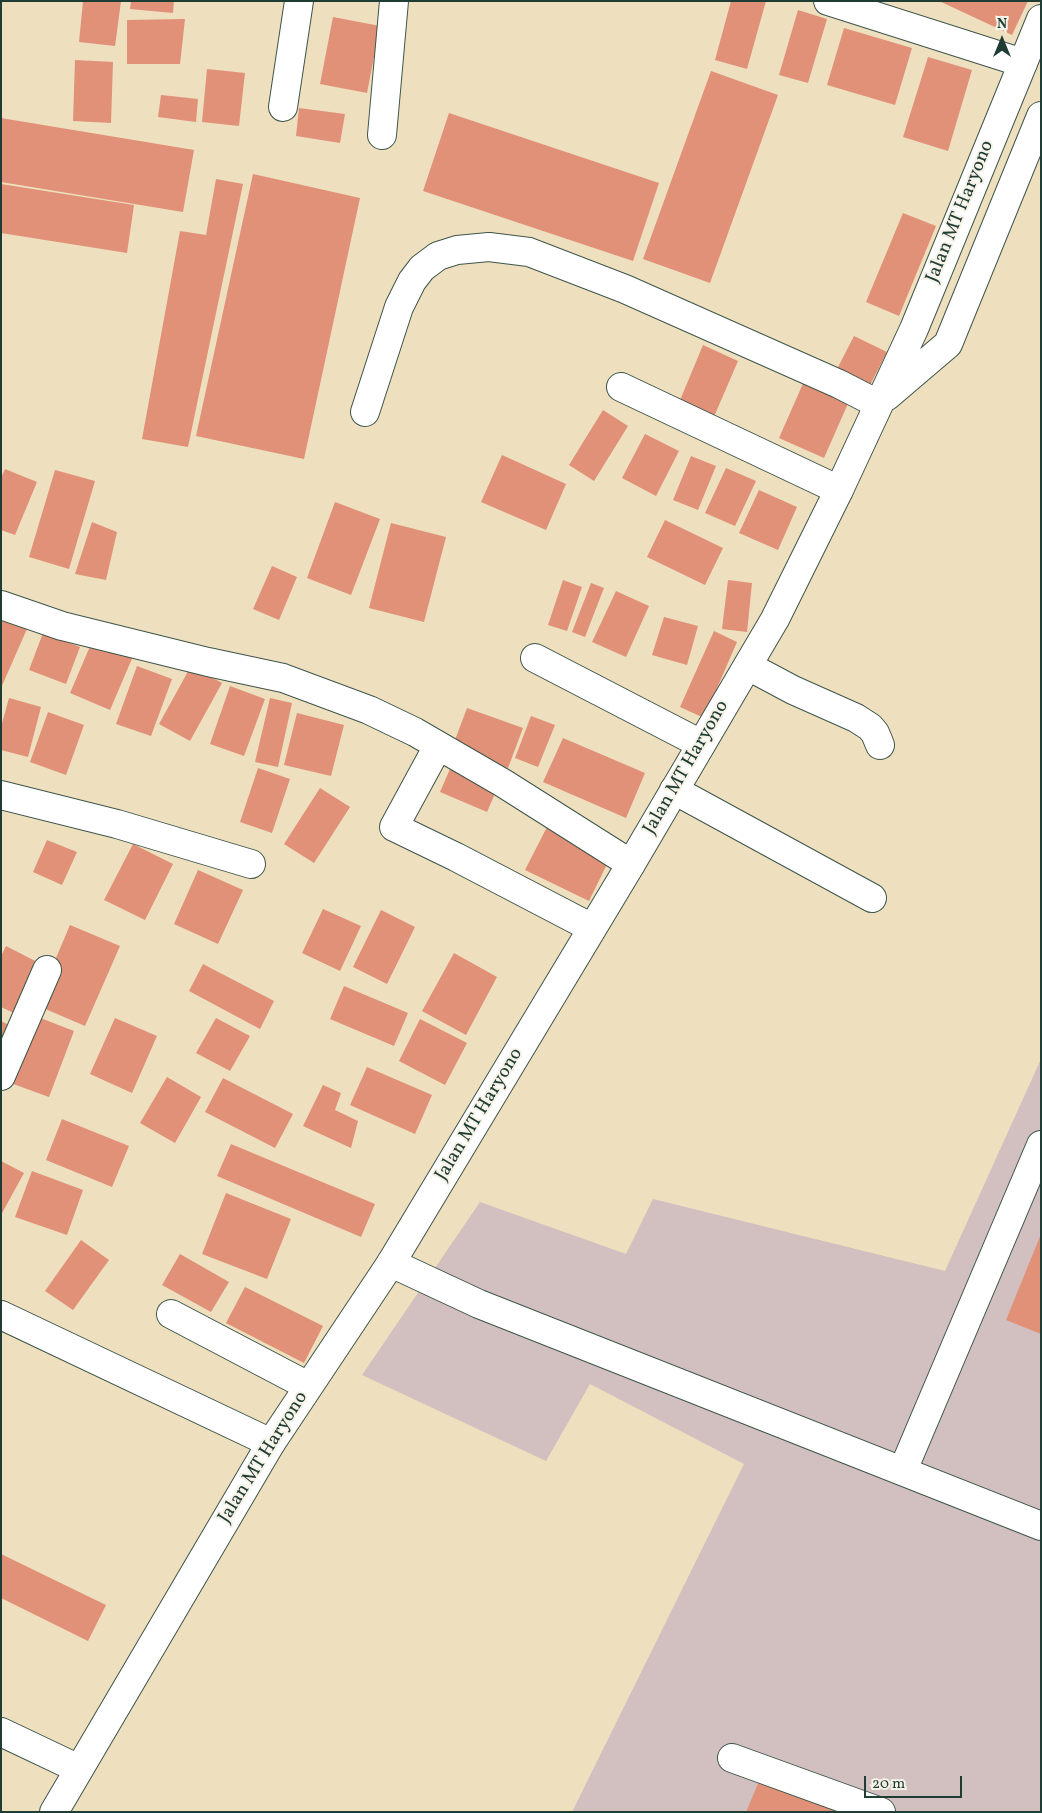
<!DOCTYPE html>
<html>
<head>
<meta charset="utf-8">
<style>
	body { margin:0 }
	#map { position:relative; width:1042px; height:1813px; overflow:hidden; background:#eedfbf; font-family:Vollkorn,serif }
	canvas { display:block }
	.frame { position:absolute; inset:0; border:2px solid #1f3d34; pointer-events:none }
	.north { position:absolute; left:977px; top:15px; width:50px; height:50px; -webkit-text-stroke:4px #f7f3e8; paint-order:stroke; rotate:0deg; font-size:14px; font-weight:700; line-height:20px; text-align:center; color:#1f3d34 }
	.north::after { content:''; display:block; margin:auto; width:18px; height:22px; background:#1f3d34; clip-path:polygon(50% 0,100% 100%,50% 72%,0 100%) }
	.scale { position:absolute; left:864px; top:1776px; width:98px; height:22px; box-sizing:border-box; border:2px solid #1f3d34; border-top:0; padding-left:6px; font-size:15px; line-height:18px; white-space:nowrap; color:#1f3d34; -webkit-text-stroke:4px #f7f3e8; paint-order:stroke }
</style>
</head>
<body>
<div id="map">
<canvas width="1042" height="1813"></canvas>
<div class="frame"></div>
<div class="north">N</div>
<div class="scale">20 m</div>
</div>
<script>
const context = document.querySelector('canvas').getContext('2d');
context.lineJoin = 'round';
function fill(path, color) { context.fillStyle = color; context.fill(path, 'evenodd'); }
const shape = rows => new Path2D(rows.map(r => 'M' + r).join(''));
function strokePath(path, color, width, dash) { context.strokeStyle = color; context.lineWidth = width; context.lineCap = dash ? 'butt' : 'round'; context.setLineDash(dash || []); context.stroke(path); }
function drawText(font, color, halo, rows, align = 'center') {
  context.font = font + ' Vollkorn,serif'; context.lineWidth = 4; context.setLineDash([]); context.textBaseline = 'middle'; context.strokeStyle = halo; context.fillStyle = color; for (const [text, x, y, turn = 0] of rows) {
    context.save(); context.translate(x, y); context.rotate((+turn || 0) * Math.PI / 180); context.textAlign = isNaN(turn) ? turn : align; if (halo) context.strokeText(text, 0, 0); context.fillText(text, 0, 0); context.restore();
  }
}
fill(shape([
	[1041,1059,1041,1812,572,1812,744,1464,590,1384,546,1461,362,1375,480,1202,626,1254,653,1199,945,1271]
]), '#d2bfbf');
fill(shape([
	[83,1,121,1,115,46,79,42],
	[131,1,174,1,173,13,130,9],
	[731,1,766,1,747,69,715,60],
	[939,1,1028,1,1012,35],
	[798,10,827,19,808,83,779,75],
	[333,17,380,26,367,93,320,84],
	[185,19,180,64,127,64,127,20],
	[844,28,912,48,895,105,827,85],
	[928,57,972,70,948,151,903,137],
	[75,60,113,62,111,123,73,121],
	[207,69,245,73,239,126,202,122],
	[711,71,778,95,710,283,643,259],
	[161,95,198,99,196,122,158,117],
	[299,108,345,114,340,143,296,136],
	[449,113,659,183,633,261,423,191],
	[1,118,194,150,183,212,1,182],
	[253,174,360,198,304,459,196,436],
	[216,179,243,184,188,447,142,439,180,231,206,235],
	[1,184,134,205,127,253,1,233],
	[903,213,936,226,899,316,866,302],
	[854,336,887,352,869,387,836,371],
	[703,345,738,361,713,419,678,405],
	[805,379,850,399,824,458,779,438],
	[603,410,628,426,594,481,569,465],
	[645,434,679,451,656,496,622,478],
	[502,455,566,484,546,530,481,502],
	[691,456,716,466,698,510,673,500],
	[726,468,756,481,735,526,705,513],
	[5,469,37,482,15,535,1,530,1,478],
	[55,470,95,481,69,569,29,557],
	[759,490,797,507,778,550,739,533],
	[335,502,380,519,351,595,307,578],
	[665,520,723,548,705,585,647,557],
	[92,522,117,532,106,580,75,574],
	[391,523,446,537,424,622,369,608],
	[272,566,297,577,279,620,253,609],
	[563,580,582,587,567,631,548,625],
	[728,580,752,583,747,632,722,629],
	[591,583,604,588,585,637,572,632],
	[616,591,649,606,626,657,592,642],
	[1,610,30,622,1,688],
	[664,617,698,626,687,665,652,655],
	[714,631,737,642,704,718,680,707],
	[43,633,80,647,66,684,29,670],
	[94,637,134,654,110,710,70,693],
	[137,666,172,679,151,736,116,724],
	[191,666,222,683,190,741,159,724],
	[230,686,265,699,244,756,210,744],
	[9,698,41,707,28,757,1,750,1,727],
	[270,698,292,703,278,767,255,762],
	[467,708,523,728,508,768,452,748],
	[48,712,84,725,66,775,30,762],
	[297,713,344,725,331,776,284,765],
	[531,716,555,725,538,767,515,758],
	[563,738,645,773,626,818,543,782],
	[258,768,290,779,272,833,240,822],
	[450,769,497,789,487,812,440,792],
	[320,788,350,807,314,863,284,844],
	[547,827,610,858,589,901,525,870],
	[47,840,77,852,62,885,33,872],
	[133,844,173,864,145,920,104,900],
	[198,870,243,890,218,944,174,924],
	[323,909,361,926,340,971,302,953],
	[381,910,415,927,387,984,353,967],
	[70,925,120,946,85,1026,36,1005],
	[6,946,43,965,18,1015,1,1007,1,956],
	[454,953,497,977,466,1035,422,1011],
	[203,964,274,1001,260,1029,189,991],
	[344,986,408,1013,394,1046,330,1019],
	[30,1014,74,1031,49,1097,5,1081],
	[115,1018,157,1036,132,1093,90,1074],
	[216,1018,250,1036,230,1071,196,1053],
	[420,1019,467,1043,445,1085,399,1061],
	[1,1021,17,1029,1,1057],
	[367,1067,432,1095,415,1134,350,1105],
	[167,1077,201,1097,175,1143,140,1123],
	[223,1078,293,1114,275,1148,205,1112],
	[323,1085,341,1093,335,1110,358,1121,351,1148,303,1126],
	[62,1119,129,1146,112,1187,46,1160],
	[231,1144,375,1204,361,1237,217,1176],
	[1,1161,24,1173,1,1215],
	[32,1171,83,1190,67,1235,15,1217],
	[226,1193,291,1219,267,1279,202,1254],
	[1041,1234,1041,1334,1006,1320],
	[81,1240,109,1260,73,1310,45,1291],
	[180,1254,229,1282,211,1312,162,1285],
	[245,1287,323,1326,304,1363,226,1323],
	[1,1554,106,1605,88,1641,1,1598],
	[760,1779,840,1812,746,1812]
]), '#e09178');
const minor = shape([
	[828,1,1023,63],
	[283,107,299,1],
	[382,135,394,1],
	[621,387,839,490],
	[365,412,399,307,412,281,422,268,438,256,457,250,489,247,529,252,625,289,839,384,878,404],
	[1,605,62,626,208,662,283,678,369,710,415,732,503,783,631,864],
	[535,658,701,744],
	[748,666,793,690,856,718,870,727,875,733,880,745],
	[438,746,394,827,456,857,592,928],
	[674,790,872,898],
	[1,795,117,824,251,864],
	[1,1076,47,970],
	[391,1263,479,1304,1041,1526],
	[171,1314,308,1386],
	[1,1315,271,1443],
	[903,1470,1041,1145],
	[1,1732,79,1769],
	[732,1758,881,1812]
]);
const major = shape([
	[887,396,948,344,1041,116],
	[54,1812,271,1443,391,1263,631,864,775,619,839,490,914,329,1041,19]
]);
strokePath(minor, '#3e5549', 30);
strokePath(major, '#3e5549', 30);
strokePath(minor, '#fff', 28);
strokePath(major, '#fff', 28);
drawText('19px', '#1f3d34', '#f7f3e8', [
	["Jalan MT Haryono",961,212,-68],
	["Jalan MT Haryono",687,768,-60],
	["Jalan MT Haryono",480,1115,-59],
	["Jalan MT Haryono",264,1458,-58]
]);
</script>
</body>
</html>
